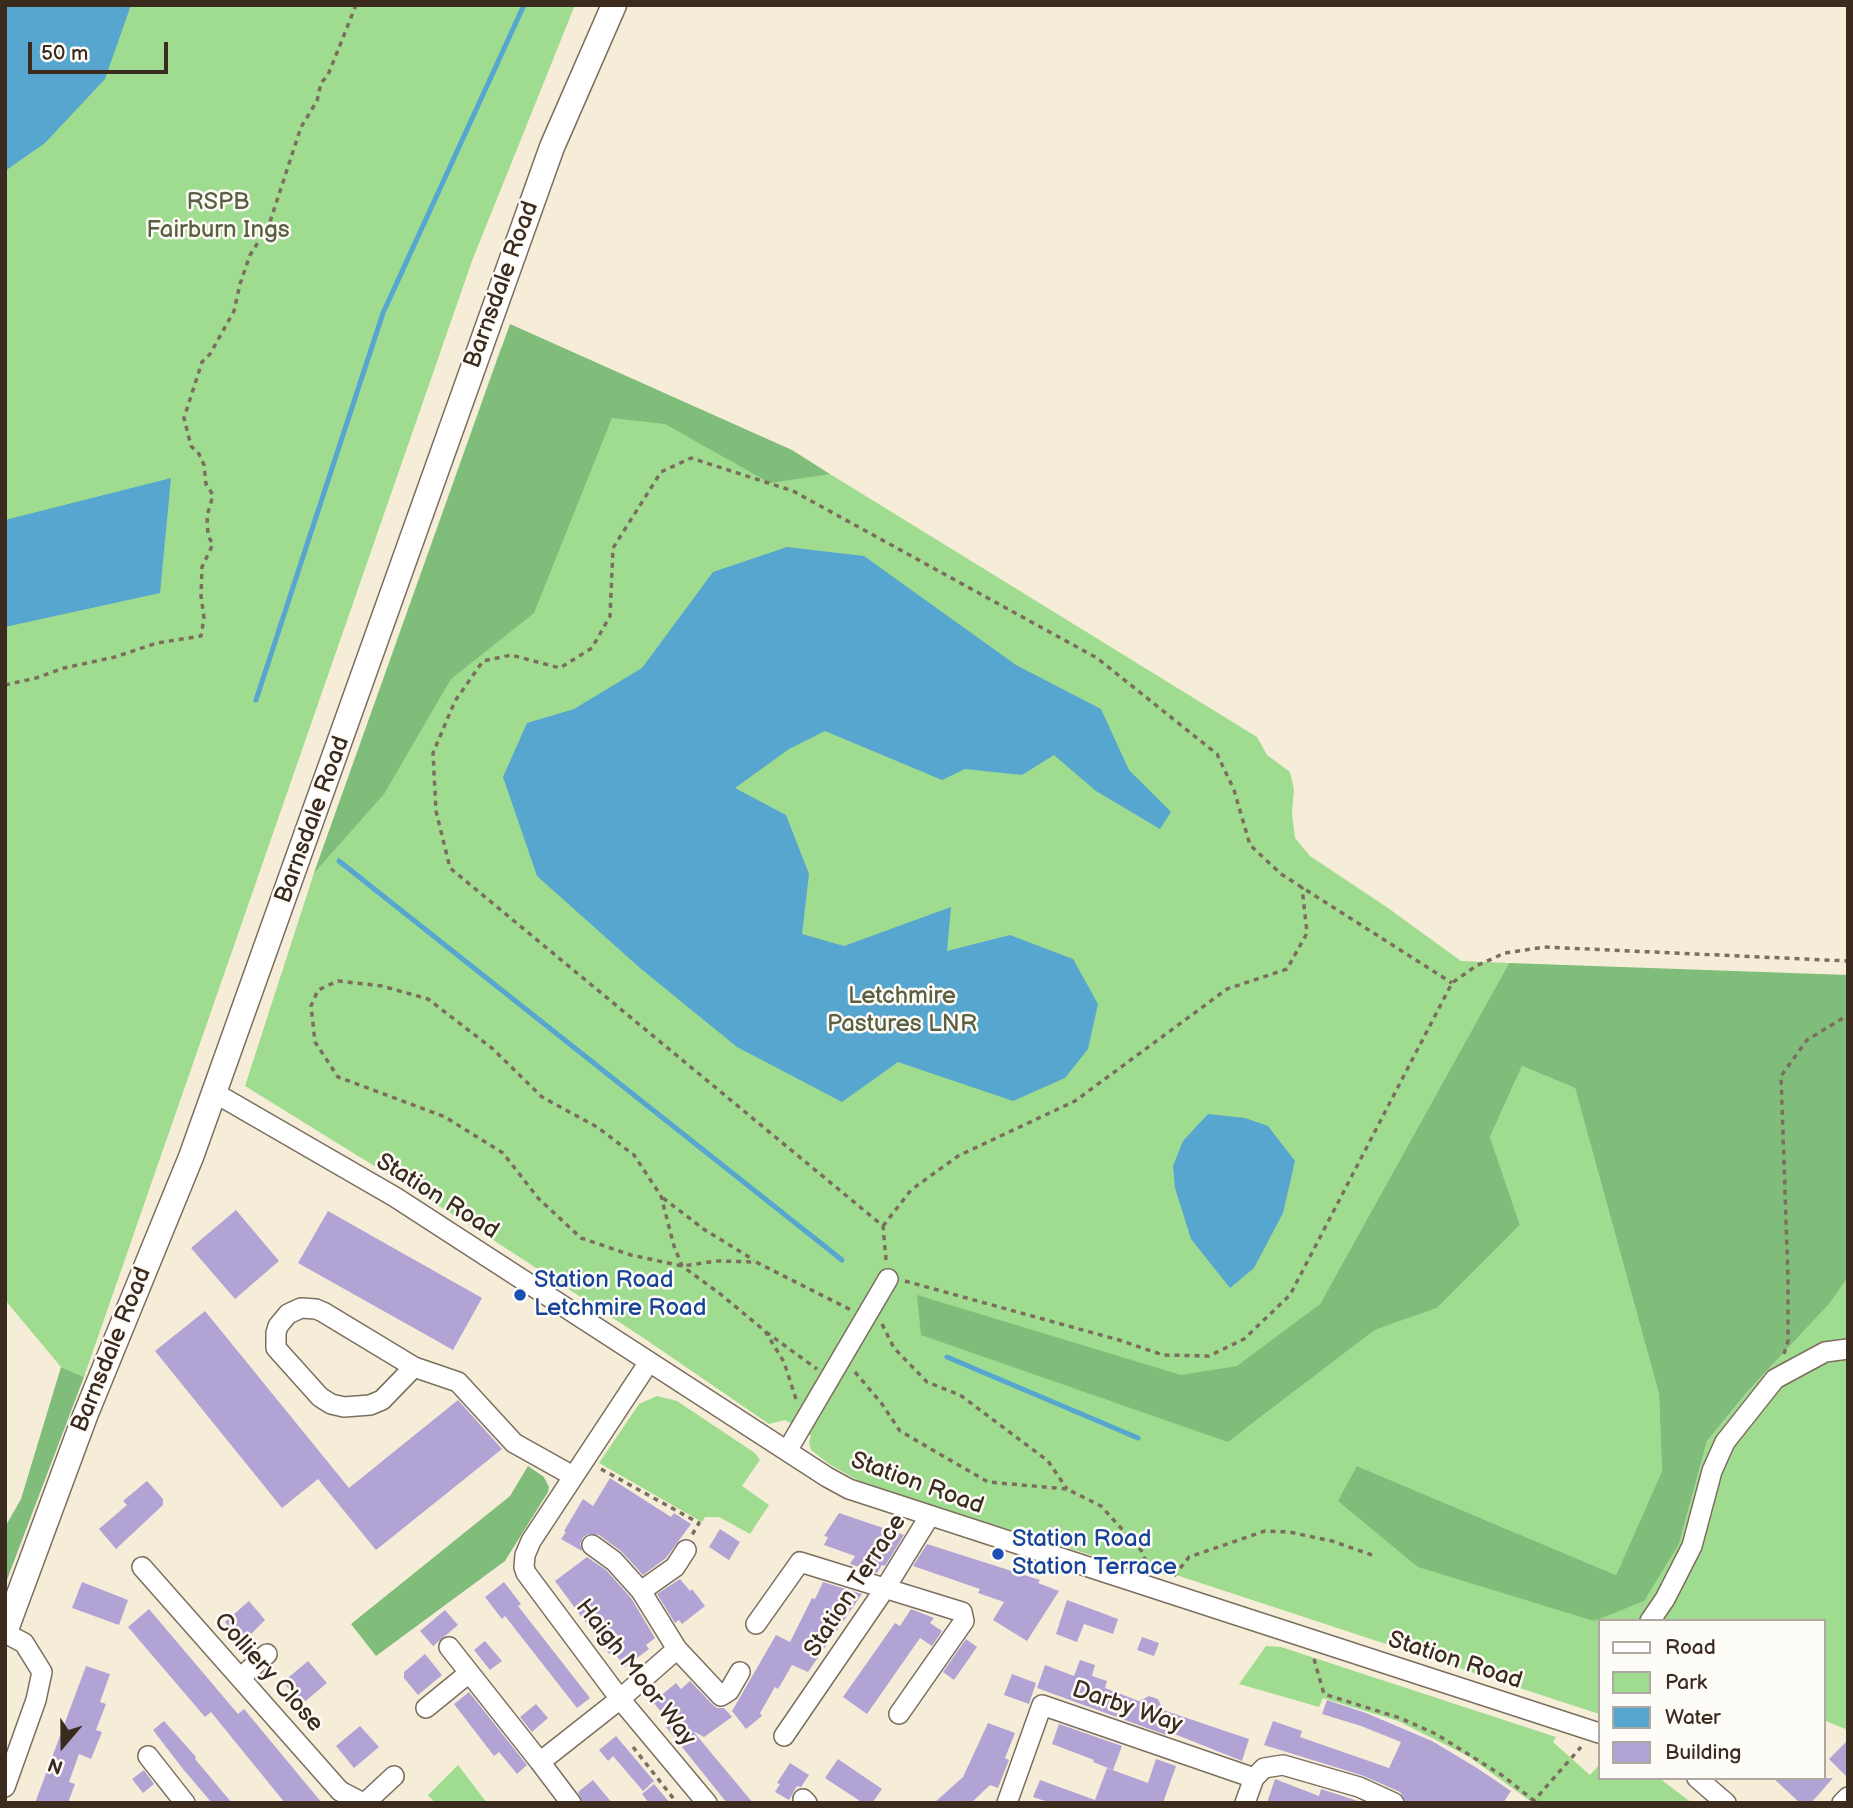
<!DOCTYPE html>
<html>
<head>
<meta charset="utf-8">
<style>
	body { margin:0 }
	#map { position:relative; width:1853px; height:1808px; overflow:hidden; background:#f6edd9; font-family:"Balsamiq Sans",sans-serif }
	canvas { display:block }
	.frame { position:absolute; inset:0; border:7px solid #3b2a1e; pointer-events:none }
	.legend { position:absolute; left:1598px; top:1619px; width:228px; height:161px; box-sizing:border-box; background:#fdfcf7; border:2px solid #afa8a0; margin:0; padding:9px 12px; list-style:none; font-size:21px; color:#3b2a1e }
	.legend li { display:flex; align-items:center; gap:14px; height:35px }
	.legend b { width:35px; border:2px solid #afa8a0 }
	.north { position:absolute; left:28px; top:1710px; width:70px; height:70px; -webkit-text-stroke:5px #fdfcf7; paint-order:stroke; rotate:200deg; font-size:19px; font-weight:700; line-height:28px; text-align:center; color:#3b2a1e }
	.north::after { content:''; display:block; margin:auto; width:24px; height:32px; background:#3b2a1e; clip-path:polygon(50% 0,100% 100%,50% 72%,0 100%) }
	.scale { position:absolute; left:28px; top:42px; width:140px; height:32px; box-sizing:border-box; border:4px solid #3b2a1e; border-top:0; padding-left:9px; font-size:21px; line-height:24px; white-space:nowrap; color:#3b2a1e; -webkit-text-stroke:5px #fdfcf7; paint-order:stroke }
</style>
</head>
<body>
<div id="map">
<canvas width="1853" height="1808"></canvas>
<div class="frame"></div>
<ul class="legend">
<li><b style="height:9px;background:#fff"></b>Road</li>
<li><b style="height:19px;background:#a0dc8f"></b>Park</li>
<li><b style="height:19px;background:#56a6d0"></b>Water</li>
<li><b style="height:19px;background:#b2a3d5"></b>Building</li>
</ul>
<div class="north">N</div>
<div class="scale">50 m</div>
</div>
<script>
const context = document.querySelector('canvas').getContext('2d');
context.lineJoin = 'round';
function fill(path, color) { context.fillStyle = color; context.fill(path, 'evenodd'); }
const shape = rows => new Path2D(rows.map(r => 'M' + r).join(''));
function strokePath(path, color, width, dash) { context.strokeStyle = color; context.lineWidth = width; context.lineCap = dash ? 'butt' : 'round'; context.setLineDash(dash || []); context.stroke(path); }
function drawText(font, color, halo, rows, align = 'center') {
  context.font = font + ' "Balsamiq Sans",sans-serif'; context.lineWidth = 5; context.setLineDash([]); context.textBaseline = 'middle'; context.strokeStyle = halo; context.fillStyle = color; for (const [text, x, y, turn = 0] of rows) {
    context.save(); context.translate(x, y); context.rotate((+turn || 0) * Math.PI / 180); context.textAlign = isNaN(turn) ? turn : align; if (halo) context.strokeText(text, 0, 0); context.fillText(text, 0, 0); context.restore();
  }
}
fill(shape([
	[5,5,575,5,472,261,84,1377,61,1367,5,1300],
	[511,342,826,474,830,474,1257,737,1267,755,1290,772,1294,789,1292,814,1295,838,1310,856,1388,908,1461,961,1509,963,1320,1304,1304,1316,1244,1430,1375,1330,1437,1308,1520,1225,1490,1137,1522,1066,1575,1088,1659,1394,1662,1471,1616,1575,1357,1466,1594,1621,1679,1544,1707,1441,1748,1391,1830,1303,1848,1277,1848,1730,1823,1720,1823,1621,1599,1621,1599,1714,1167,1572,1165,1575,1100,1558,864,1484,829,1464,811,1450,809,1442,811,1436,785,1420,769,1424,642,1337,481,1232,245,1086,314,873,501,348],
	[657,1396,677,1401,755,1453,760,1460,742,1486,769,1505,750,1534,719,1517,705,1517,702,1522,599,1463,639,1404],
	[1266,1646,1281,1647,1556,1737,1553,1742,1590,1775,1599,1765,1599,1778,1659,1778,1692,1803,1533,1803,1468,1756,1398,1721,1323,1698,1319,1707,1239,1684],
	[458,1765,487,1803,435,1803,428,1795]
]), '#a0dc8f');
fill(shape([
	[510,324,792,450,830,474,770,483,665,424,612,418,534,613,451,679,384,794,314,873],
	[1509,963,1848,975,1848,1277,1830,1303,1748,1391,1707,1441,1679,1544,1644,1601,1594,1621,1418,1567,1338,1501,1357,1466,1616,1575,1662,1471,1659,1394,1575,1088,1522,1066,1490,1137,1520,1225,1437,1308,1375,1330,1228,1442,921,1335,917,1295,1181,1375,1237,1366,1320,1304],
	[61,1367,84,1377,5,1585,5,1527,21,1499],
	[528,1466,544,1477,549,1487,548,1492,505,1561,376,1656,351,1624,510,1496]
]), '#80bc7a');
fill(shape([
	[5,5,131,5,105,79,45,143,5,171],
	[171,478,160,593,5,627,5,520],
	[787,547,864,556,1016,665,1101,709,1129,770,1171,812,1160,829,1096,791,1054,755,1022,775,965,769,942,780,825,731,789,749,735,788,786,815,809,874,802,934,844,946,951,907,947,951,1010,935,1073,959,1098,1004,1088,1049,1065,1078,1013,1101,898,1062,842,1102,737,1047,640,968,537,876,503,777,527,723,574,709,642,668,713,572],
	[1208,1114,1245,1118,1268,1126,1295,1161,1283,1213,1254,1268,1230,1288,1191,1239,1175,1188,1173,1166,1183,1141]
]), '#56a6d0');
strokePath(shape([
	[256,700,383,313,524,5],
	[339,861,842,1260],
	[947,1357,1138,1438]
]), '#56a6d0', 5);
fill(shape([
	[236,1210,279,1261,235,1299,191,1248],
	[328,1211,482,1298,453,1350,298,1263],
	[205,1311,349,1488,458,1400,502,1449,376,1550,318,1479,282,1508,155,1351],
	[610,1478,671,1517,674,1513,691,1524,666,1558,643,1575,621,1551,599,1535,588,1534,583,1537,580,1544,582,1551,561,1539,566,1532,564,1531,583,1499,593,1506],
	[147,1481,163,1499,163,1505,116,1549,99,1529,127,1505,123,1501],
	[839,1513,904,1535,885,1566,882,1565,877,1573,850,1564,855,1556,824,1545,828,1537,824,1536],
	[720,1529,740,1542,729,1560,709,1547],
	[927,1544,1040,1580,1038,1583,1059,1591,1027,1641,993,1620,1004,1602,978,1593,980,1589,913,1566],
	[587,1557,606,1570,631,1598,655,1638,646,1645,649,1649,625,1667,613,1651,609,1654,555,1581],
	[680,1579,690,1591,692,1589,705,1606,682,1624,679,1620,675,1623,657,1594],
	[82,1582,128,1600,119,1625,72,1608],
	[504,1582,521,1604,518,1606,590,1698,577,1708,505,1616,502,1619,485,1597],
	[823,1582,862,1594,808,1672,792,1665,778,1689,775,1687,760,1713,762,1716,746,1729,732,1711,776,1635,790,1642,812,1598,815,1599],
	[1067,1600,1118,1619,1113,1634,1084,1624,1077,1642,1056,1634],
	[249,1601,265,1620,242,1643,225,1622],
	[149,1609,238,1714,244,1709,322,1803,285,1803,211,1712,205,1717,128,1627],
	[911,1609,934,1618,930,1623,942,1631,932,1646,920,1638,867,1714,843,1697,895,1623,900,1626],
	[445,1610,458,1625,433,1646,420,1631],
	[1142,1637,1159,1643,1154,1656,1137,1650],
	[966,1639,977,1647,954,1680,943,1672],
	[485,1641,502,1661,490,1670,474,1650],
	[425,1654,442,1675,418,1695,404,1678,404,1672],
	[1080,1660,1095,1665,1092,1676,1107,1681,1105,1688,1139,1701,1149,1696,1158,1699,1163,1710,1249,1739,1242,1761,1167,1731,1166,1735,1037,1688,1045,1665,1074,1676],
	[308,1661,327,1683,302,1704,283,1682],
	[86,1666,110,1674,100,1702,106,1704,96,1730,102,1732,91,1759,79,1754,69,1782,75,1784,68,1803,35,1803],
	[1012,1674,1036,1683,1029,1704,1004,1695],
	[690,1681,712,1704,717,1708,724,1708,732,1717,704,1737,693,1731,753,1803,727,1803,666,1727,670,1723,653,1702,676,1683,681,1689],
	[469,1692,527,1765,517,1774,499,1752,494,1756,454,1704],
	[1327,1700,1366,1713,1432,1741,1477,1768,1511,1791,1503,1803,1406,1803,1400,1792,1364,1776,1264,1745,1273,1721,1302,1731,1300,1737,1389,1768,1401,1742,1361,1726,1322,1714],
	[536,1704,548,1718,532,1732,520,1717],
	[164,1721,196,1757,195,1759,232,1803,212,1803,183,1769,153,1730],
	[988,1723,1015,1733,1005,1758,1009,1760,998,1788,990,1785,971,1803,934,1803,963,1777],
	[1059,1724,1122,1746,1113,1770,1093,1762,1094,1760,1052,1744],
	[360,1726,379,1747,354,1768,336,1746],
	[616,1736,654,1781,643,1791,613,1756,608,1761,599,1750],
	[1848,1740,1848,1778,1829,1759],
	[838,1759,882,1789,872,1803,863,1803,825,1778],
	[1156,1759,1176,1766,1163,1803,1051,1803,1033,1797,1040,1780,1095,1800,1107,1768,1148,1783],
	[790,1763,809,1775,801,1787,797,1786,789,1800,775,1792,780,1784,777,1783],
	[144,1770,154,1784,143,1793,132,1779],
	[1773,1778,1833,1778,1811,1803,1800,1803],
	[1275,1779,1319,1796,1321,1789,1364,1803,1267,1803],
	[593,1780,612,1803,583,1803,578,1792],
	[654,1784,670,1803,649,1803,642,1794]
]), '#b2a3d5');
const minor = shape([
	[215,1093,395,1197,827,1477,849,1489,1599,1733],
	[301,1308,316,1309,323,1312,414,1367,382,1400,370,1405,344,1407,331,1404,320,1397,276,1348,276,1333,278,1326,288,1314,301,1308],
	[649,1362,531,1541,525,1555,524,1567,526,1573,620,1699,707,1803],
	[414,1367,458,1382,514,1443,573,1476],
	[787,1451,888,1279],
	[592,1545,614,1561,641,1591,677,1649,721,1696,729,1691,740,1672],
	[142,1567,340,1791,363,1803],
	[641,1591,675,1567,686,1550],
	[1650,1621,1665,1599,1692,1546,1712,1471,1725,1442,1775,1379,1825,1352,1848,1349],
	[756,1624,800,1562,962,1612,964,1621,899,1714],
	[5,1633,24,1643,42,1672,36,1700,5,1787],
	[449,1647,540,1762],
	[240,1678,267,1654],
	[426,1708,469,1673],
	[784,1736,886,1587,929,1517],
	[148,1756,185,1803],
	[1697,1778,1726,1803],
	[803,1799,807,1803],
	[365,1803,394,1776],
	[571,1803,540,1762,620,1699,677,1649],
	[1007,1803,1042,1705,1254,1778],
	[1245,1803,1254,1778,1264,1768,1283,1765,1359,1787,1394,1803],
	[1842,1803,1848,1797]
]);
const major = shape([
	[5,1632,85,1416,191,1157,552,147,614,5]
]);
strokePath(minor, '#7c6e5f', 22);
strokePath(major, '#7c6e5f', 27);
strokePath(shape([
	[5,685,36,678,64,668,115,657,157,643,201,636,204,618,201,596,202,567,213,544,208,536,207,516,213,495,206,484,204,465,199,454,191,446,184,418,202,362,210,354,234,311,240,284,250,255,269,225,301,127,317,101,321,83,328,75,356,5],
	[663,1198,705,1230,754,1260],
	[883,1226,911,1190,958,1156,1075,1101,1227,989,1287,969,1307,933,1302,887],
	[886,1260,883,1226,450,868,436,811,433,753,455,701,483,661,511,655,560,668,592,648,610,616,613,548,661,472,691,458,793,491,1097,658,1217,754,1234,790,1250,845,1281,874,1452,983],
	[905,1281,1119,1340,1163,1355,1209,1356,1244,1339,1290,1295,1452,983,1476,966,1505,953,1544,947,1848,961],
	[882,1324,894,1348,927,1382,960,1395,1048,1461,1067,1489],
	[766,1332,817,1369],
	[1784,1354,1788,1341,1788,1278,1781,1076,1807,1040,1848,1015],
	[855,1372,882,1404,900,1431,988,1482,1067,1489,1101,1506,1141,1550,1148,1566],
	[796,1399,784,1362,765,1331,719,1293,682,1266,674,1246,661,1196,634,1155,597,1127,542,1097,493,1049,428,999,382,986,338,981,318,990,311,1006,315,1042,338,1077,445,1117,503,1153,538,1198,581,1238,631,1255,682,1266,717,1261,756,1262,851,1310],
	[601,1469,699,1523,692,1535],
	[1174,1576,1189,1557,1265,1531,1289,1532,1332,1541,1372,1555],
	[1314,1659,1324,1694,1400,1718,1436,1734,1503,1776,1537,1803],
	[633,1747,677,1803],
	[1532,1803,1581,1747]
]), '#7c6e5f', 3.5, [5, 5]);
strokePath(minor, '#fff', 19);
strokePath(major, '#fff', 24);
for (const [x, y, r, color] of [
	[520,1295,7,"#1a4fb4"],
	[998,1554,7,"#1a4fb4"]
]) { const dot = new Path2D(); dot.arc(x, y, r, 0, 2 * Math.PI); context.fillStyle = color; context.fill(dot); strokePath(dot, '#fdfcf7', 2.5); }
drawText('24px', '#595f40', '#fdfcf7', [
	["RSPB",218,203],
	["Fairburn Ings",218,231],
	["Letchmire",902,997],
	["Pastures LNR",902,1025]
]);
drawText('24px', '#3b2a1e', '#fdfcf7', [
	["Barnsdale Road",502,285,-70],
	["Barnsdale Road",313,820,-70],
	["Station Road",437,1197,32],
	["Barnsdale Road",112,1350,-68],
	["Station Road",917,1484,20],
	["Station Terrace",856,1586,-57],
	["Station Road",1455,1661,18],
	["Colliery Close",268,1673,48],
	["Haigh Moor Way",635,1673,52],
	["Darby Way",1127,1708,19]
]);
drawText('24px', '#164399', '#fdfcf7', [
	["Station Road",534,1281],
	["Letchmire Road",534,1309],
	["Station Road",1012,1540],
	["Station Terrace",1012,1568]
], 'left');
</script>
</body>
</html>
